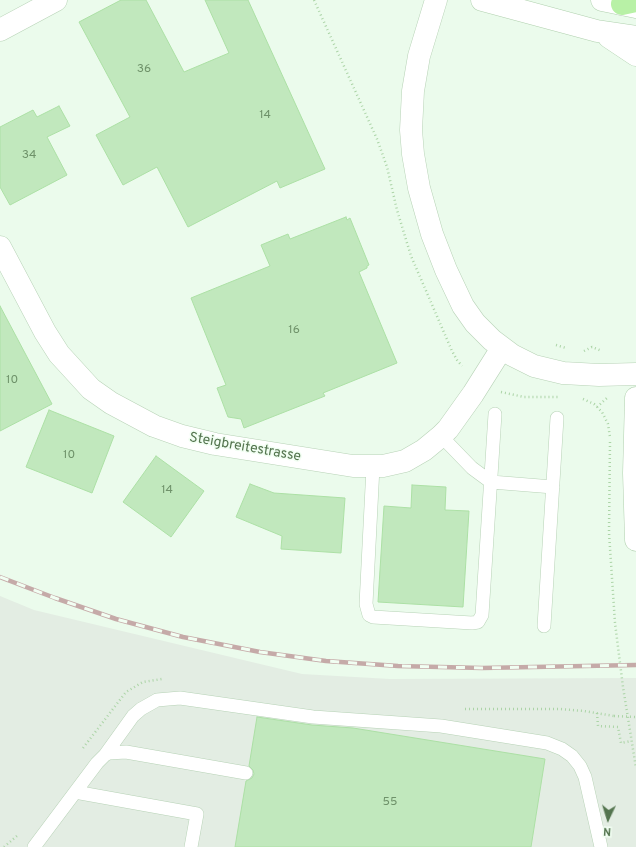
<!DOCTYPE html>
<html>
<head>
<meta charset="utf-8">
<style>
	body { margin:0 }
	#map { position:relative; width:636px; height:847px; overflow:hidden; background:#ebfbec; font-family:Overpass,sans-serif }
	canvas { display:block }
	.north { position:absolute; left:588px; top:799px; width:40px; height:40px; -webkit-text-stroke:3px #f1fef2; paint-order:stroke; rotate:184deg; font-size:11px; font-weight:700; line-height:16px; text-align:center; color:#54754f }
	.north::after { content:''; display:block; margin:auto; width:14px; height:18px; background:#54754f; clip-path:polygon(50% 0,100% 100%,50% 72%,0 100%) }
</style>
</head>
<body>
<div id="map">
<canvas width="636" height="847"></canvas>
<div class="north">N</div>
</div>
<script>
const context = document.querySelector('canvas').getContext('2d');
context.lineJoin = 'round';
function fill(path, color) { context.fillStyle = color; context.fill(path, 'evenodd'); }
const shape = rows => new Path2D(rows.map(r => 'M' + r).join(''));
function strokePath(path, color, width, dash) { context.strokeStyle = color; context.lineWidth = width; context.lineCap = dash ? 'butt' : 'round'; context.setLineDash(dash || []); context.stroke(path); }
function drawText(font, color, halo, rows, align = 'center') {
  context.font = font + ' Overpass,sans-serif'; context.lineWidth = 3; context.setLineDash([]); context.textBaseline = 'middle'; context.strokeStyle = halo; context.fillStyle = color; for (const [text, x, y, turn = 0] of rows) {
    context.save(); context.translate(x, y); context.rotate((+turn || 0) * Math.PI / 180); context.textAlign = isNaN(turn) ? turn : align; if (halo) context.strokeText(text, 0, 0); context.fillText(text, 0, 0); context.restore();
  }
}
fill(shape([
	[0,596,34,610,302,674,390,679,636,678,636,847,0,847]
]), '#e3ede3');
const building = shape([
	[121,0,146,0,184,72,229,53,205,0,248,0,325,169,280,188,277,181,188,227,157,167,123,185,96,135,130,117,79,22,121,0],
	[59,106,70,126,47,137,67,175,10,205,0,187,0,127,33,110,37,117,59,106],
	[346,217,347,220,350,218,369,265,367,266,367,268,359,272,397,363,323,393,325,396,244,428,241,419,228,417,217,388,226,385,191,298,270,266,261,245,288,234,290,239,346,217],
	[0,306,52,404,0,431,0,306],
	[49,410,114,436,92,493,26,467,49,410],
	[156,456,204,491,171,537,123,502,156,456],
	[250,484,274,493,345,498,341,553,281,549,282,536,236,517,250,484],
	[412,485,446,487,445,510,469,511,463,607,378,602,384,506,411,508,412,485],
	[257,717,312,725,353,728,545,759,531,847,235,847,246,781,252,778,254,774,253,770,249,766,257,717]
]);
fill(building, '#c1e8bd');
strokePath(building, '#ace0a5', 1);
const lane = shape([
	[441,436,472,468,491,482,553,487],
	[373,467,366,604,369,615,373,617,472,623,478,622,482,615,495,414],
	[544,626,557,418],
	[105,755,133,716,141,709,157,700,180,698,313,717,441,726,547,743,562,749,572,756,580,766,585,777,601,847],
	[75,792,197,814,191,847],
	[34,847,97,763,105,755,109,753,126,752,246,773]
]);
const street = shape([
	[436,0,419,56,413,91,411,130,413,154,419,188,432,234,446,270,463,306,475,323,492,340,512,355,534,366,563,373,599,375,636,374],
	[0,30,56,0],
	[0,247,45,332,59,354,91,389,111,403,154,426,182,436,215,444,353,466,383,466,405,461,424,450,441,436,448,429,473,394,502,348]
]);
const secondary = shape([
	[482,0,597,31,636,37],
	[602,0,636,7],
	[609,37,636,55],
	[636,398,634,473,636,540]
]);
const highway = shape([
	[622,4,636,1]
]);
strokePath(lane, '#b7d2b6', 14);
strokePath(street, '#b7d2b6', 23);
strokePath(secondary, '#b0d0ae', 23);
strokePath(highway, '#cfd8ce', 23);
strokePath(shape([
	[314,0,377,139,387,167,397,210,411,256,452,351,457,360,462,366],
	[556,345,566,348],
	[584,351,592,347,602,351],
	[501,392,524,397,558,397],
	[583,399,594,404,602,412,608,424,610,437],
	[597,407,607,398],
	[610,442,609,533,615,623,623,687,636,768],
	[465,709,560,709,584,711,614,716],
	[597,713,598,726,618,727,621,743,631,741],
	[83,748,126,692,143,682,162,679],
	[4,847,18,835]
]), '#acd4a7', 2.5, [1, 3]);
strokePath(lane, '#fff', 13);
strokePath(street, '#fff', 22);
strokePath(secondary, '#fff', 22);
strokePath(highway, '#b8f1a6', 22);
const rail = shape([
	[0,577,55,598,116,619,183,637,260,652,326,661,398,666,482,668,636,665]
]);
strokePath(rail, '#c5aaa8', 4.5);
strokePath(rail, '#f1fef2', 3, [9]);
strokePath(shape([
	[614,716,636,717]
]), '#acd4a7', 2.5, [1, 3]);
drawText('12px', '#6f926a', null, [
	["36",144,70],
	["14",265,116],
	["34",29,156],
	["16",294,331],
	["10",12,381],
	["10",69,456],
	["14",167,491],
	["55",390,803]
]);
drawText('14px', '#54754f', '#f1fef2', [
	["Steigbreitestrasse",245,448,10]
]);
</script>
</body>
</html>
